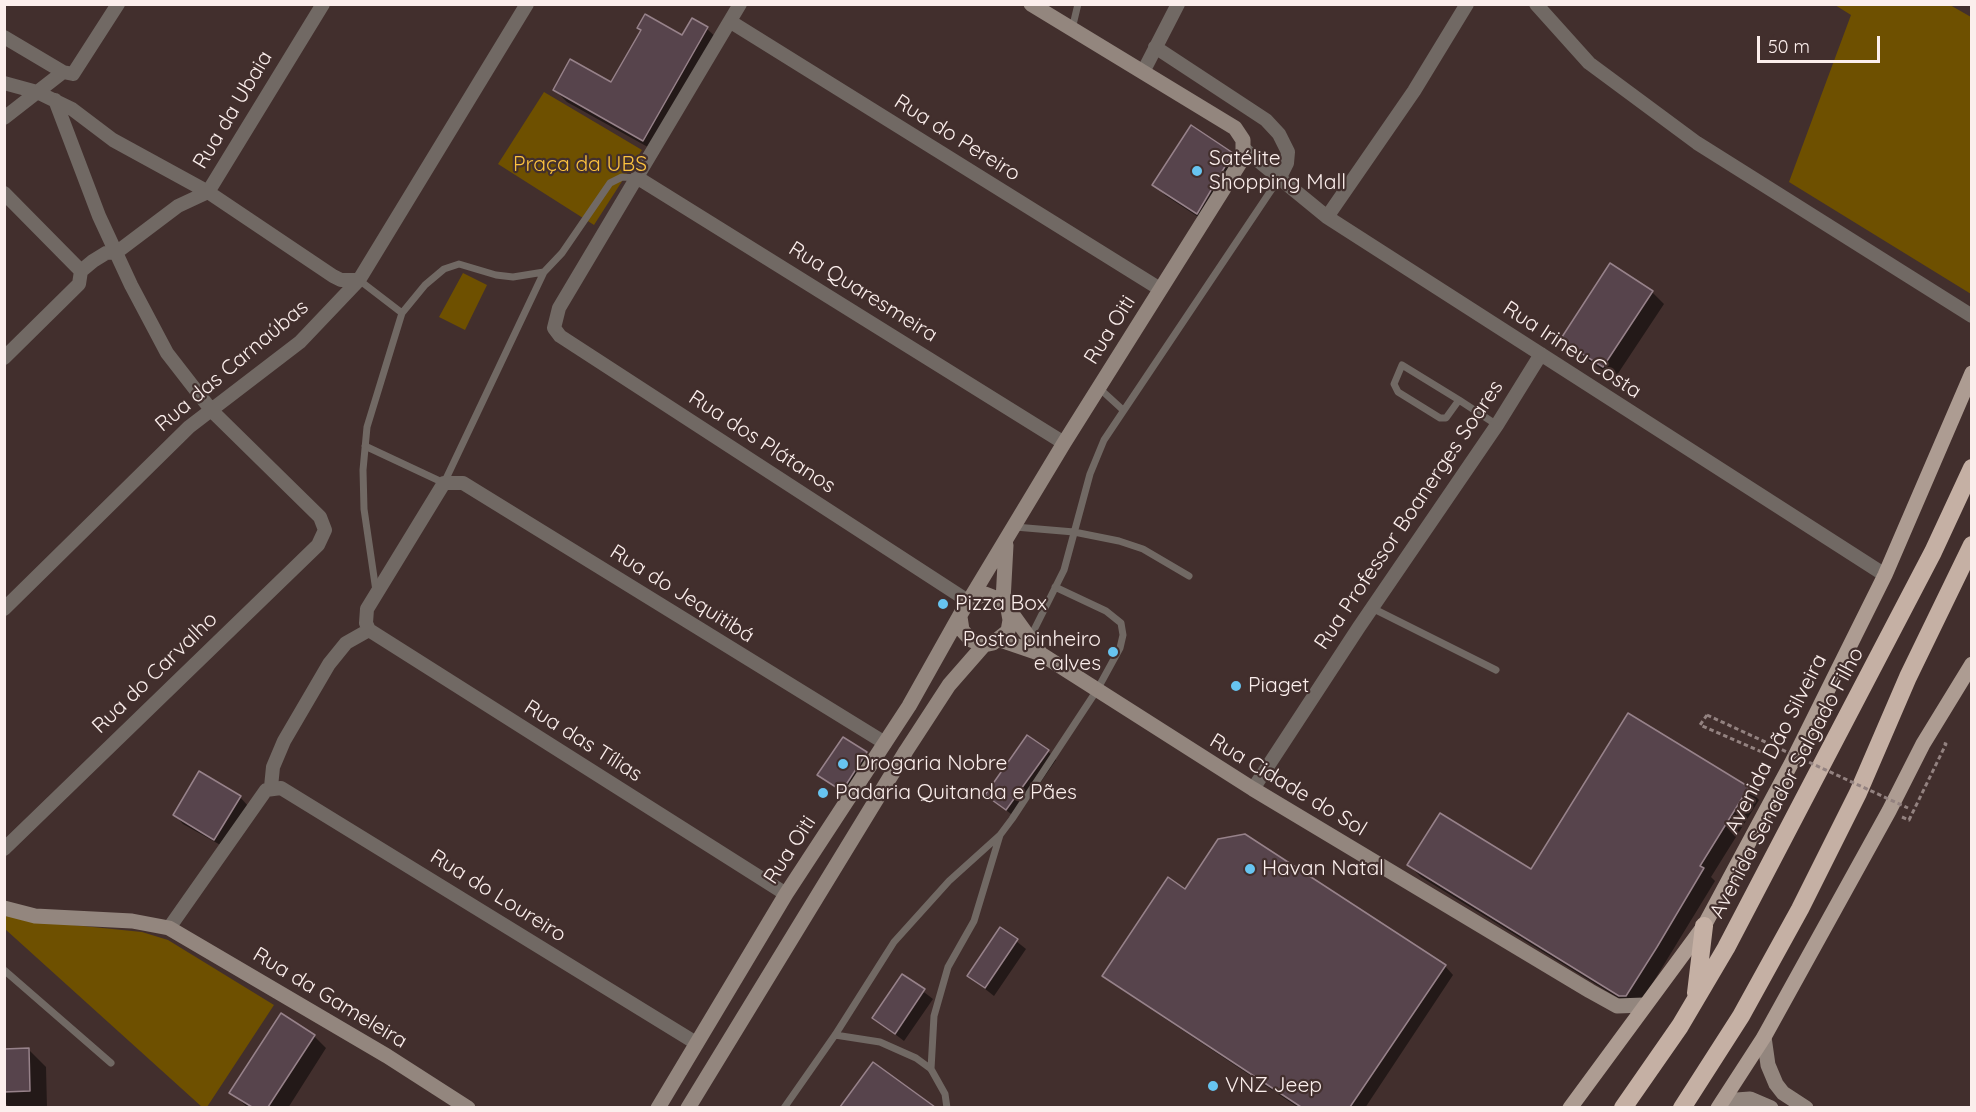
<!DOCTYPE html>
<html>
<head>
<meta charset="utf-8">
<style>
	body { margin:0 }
	#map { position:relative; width:1976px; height:1112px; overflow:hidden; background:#422f2d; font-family:Quicksand,sans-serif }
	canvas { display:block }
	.frame { position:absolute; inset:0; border:6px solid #fbeeec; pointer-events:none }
	.scale { position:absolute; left:1757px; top:36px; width:123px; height:27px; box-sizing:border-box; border:3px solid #fbeeec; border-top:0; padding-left:8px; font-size:18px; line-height:21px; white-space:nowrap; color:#fbeeec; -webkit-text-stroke:4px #422f2d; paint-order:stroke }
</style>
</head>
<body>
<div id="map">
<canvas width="1976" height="1112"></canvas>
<div class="frame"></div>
<div class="scale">50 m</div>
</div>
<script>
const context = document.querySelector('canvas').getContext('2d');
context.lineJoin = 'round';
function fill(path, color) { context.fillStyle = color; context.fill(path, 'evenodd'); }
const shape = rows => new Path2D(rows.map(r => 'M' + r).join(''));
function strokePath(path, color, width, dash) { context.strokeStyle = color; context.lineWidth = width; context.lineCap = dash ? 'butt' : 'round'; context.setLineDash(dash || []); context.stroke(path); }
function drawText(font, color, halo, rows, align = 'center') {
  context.font = font + ' Quicksand,sans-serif'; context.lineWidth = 4.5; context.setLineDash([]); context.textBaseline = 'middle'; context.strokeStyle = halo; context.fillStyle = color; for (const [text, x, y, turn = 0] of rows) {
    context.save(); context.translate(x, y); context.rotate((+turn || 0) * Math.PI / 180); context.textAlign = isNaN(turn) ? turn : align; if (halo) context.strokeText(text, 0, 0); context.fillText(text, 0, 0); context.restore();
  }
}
fill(shape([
	[1835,5,1950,5,1971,17,1971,294,1789,182,1851,15],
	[544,92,642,150,594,225,498,164],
	[463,273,487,285,465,330,439,317],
	[5,914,43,922,142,932,168,940,274,1005,207,1107,202,1107,5,929]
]), '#6e5000');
fill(shape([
	[707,29,719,40,655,151,567,102,555,90,612,84,642,31,683,37],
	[1232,154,1244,166,1209,224,1166,196,1154,185],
	[1652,292,1664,304,1615,378,1574,351,1562,339],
	[843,739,875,762,851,798,819,775],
	[1048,751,1056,760,1016,818,987,795],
	[1748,788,1759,800,1711,877,1715,881,1638,1007,1633,1007,1421,877,1409,865,1532,871],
	[240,797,248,806,224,847,183,824,175,815],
	[1185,891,1445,966,1453,975,1365,1108,1299,1108,1113,984,1104,976],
	[1001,929,1026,949,994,996,969,976],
	[903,976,933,999,904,1041,874,1018],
	[281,1015,314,1036,326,1048,288,1108,248,1108,231,1092],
	[28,1049,46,1067,47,1108,10,1108,4,1102,4,1050],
	[873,1064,933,1108,841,1108]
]), '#0007');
const building = shape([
	[645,14,682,35,692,18,708,27,643,141,553,90,570,59,611,82,641,30,637,28,645,14],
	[1191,125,1233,153,1197,214,1152,185,1191,125],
	[1610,263,1653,291,1603,367,1560,340,1610,263],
	[1628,713,1749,787,1700,866,1704,868,1657,947,1626,996,1619,996,1407,865,1440,813,1531,869,1628,713],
	[1027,735,1049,750,1006,810,985,795,1027,735],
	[843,737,867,752,842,791,817,775,843,737],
	[199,771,241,796,214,840,173,815,199,771],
	[1245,834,1446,965,1350,1107,1301,1107,1102,976,1168,877,1185,889,1218,839,1245,834],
	[1000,927,1018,939,985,988,967,976,1000,927],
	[902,974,925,989,895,1034,872,1018,902,974],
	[281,1013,315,1035,268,1107,252,1107,229,1093,281,1013],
	[29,1048,30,1091,4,1092,4,1049,29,1048],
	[873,1062,935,1107,840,1107,873,1062]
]);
fill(building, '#57444c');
strokePath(building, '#97828a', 1.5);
strokePath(shape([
	[1707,715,1700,725,1778,759],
	[1902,817,1909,820,1946,744,1941,743]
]), '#938280', 3, [4.5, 3]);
strokePath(shape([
	[1072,29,1078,4],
	[359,280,402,313],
	[1099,388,1123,410],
	[1459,400,1446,418,1440,418,1398,392,1394,384,1402,365,1459,400,1497,425],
	[365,446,444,483,544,272],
	[1015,527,1074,532,1119,541,1143,549,1189,576],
	[376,591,364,509,363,470,367,427,402,313,425,285,444,269,459,264,496,275,513,277,544,272,562,253,610,183,622,177,637,178],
	[1372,608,1496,670],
	[1030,638,1064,570,1090,474,1104,440,1280,177],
	[4,970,111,1063],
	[835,1035,880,1042,916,1058,931,1069,945,1094,947,1108],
	[931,1069,934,1016,948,967,974,921,1000,835],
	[784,1108,835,1035,894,942,949,881,1000,835,1012,819,1097,690,1120,648,1123,635,1121,623,1106,611,1055,587]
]), '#716964', 7);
strokePath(shape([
	[740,4,559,308,554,328,560,336,968,601],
	[1536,4,1589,63,1697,143,1972,316],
	[731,22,1160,289],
	[4,37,63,72,73,74,118,4],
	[1155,47,1266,120,1279,134,1288,152,1287,163,1280,177],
	[1143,72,1178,4],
	[4,83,37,92,72,109,113,140,208,192,333,276,341,280,359,280],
	[4,118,63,72],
	[1244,149,1327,217,1885,575],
	[638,178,1064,443],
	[4,193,81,271],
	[1327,217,1414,91,1467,4],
	[4,358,79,284,81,271,93,261,106,253,117,252,178,206,208,192,323,4],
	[4,609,189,427,300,342,359,280,527,4],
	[271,787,273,767,284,741,329,664,346,643,369,630],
	[1253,789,1359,627,1497,425,1541,354],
	[4,849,318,545,325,530,320,517,212,411,167,353,131,285,99,216,55,100],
	[786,894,369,630,366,623,367,609,444,483,463,483,885,743],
	[169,928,266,790,281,788,696,1043]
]), '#716964', 14);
strokePath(shape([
	[970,599,1064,443,1243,158,1243,140,1235,128,1031,4],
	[1003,601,1006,545],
	[960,617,962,630,971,640,984,645,993,643,1008,631,1010,620,1008,609],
	[1000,640,1041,654,1253,789,1590,991,1617,1006,1644,1005],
	[4,908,35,916,132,921,169,928,387,1056,468,1108],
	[1764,1037,1768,1065,1776,1084,1783,1093,1806,1108],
	[1723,1101,1750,1099,1771,1108],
	[658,1108,786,894,909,706,968,601,985,594,1003,601,1041,654],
	[688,1108,906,751,949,685,984,645]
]), '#93867e', 15);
strokePath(shape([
	[1570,1108,1704,926,1791,764,1885,575,1972,373],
	[1718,1108,1764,1037,1889,811,1923,744,1972,664]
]), '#ad9c92', 15);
strokePath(shape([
	[1696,993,1704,926],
	[1623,1108,1680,1026,1726,948,1933,552,1972,468],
	[1682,1108,1741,1016,1800,909,1858,793,1908,677,1972,545]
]), '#c5b0a4', 18);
strokePath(shape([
	[1707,715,1908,808]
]), '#938280', 3, [4.5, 3]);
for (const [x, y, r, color] of [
	[1197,171,6,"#67c4f0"],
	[943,604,6,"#67c4f0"],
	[1113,652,6,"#67c4f0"],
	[1236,686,6,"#67c4f0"],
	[843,764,6,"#67c4f0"],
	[823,793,6,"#67c4f0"],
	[1250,869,6,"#67c4f0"],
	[1213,1086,6,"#67c4f0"]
]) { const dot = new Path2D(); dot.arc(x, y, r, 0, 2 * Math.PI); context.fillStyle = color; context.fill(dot); strokePath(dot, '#422f2d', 2); }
drawText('21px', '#fbeeec', '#422f2d', [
	["Rua da Ubaia",233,110,-59],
	["Rua do Pereiro",957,138,32],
	["Rua Quaresmeira",863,292,32],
	["Rua Oiti",1110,330,-58],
	["Rua Irineu Costa",1572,350,33],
	["Rua das Carnaúbas",232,366,-40],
	["Rua dos Plátanos",762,442,33],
	["Rua Professor Boanerges Soares",1409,515,-56],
	["Rua do Jequitibá",682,594,32],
	["Rua do Carvalho",155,673,-44],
	["Rua das Tílias",583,741,32],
	["Avenida Dão Silveira",1776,744,-63],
	["Avenida Senador Salgado Filho",1787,783,-62],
	["Rua Cidade do Sol",1288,785,31],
	["Rua Oiti",790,850,-57],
	["Rua do Loureiro",498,896,32],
	["Rua da Gameleira",330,998,31]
]);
drawText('21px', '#fbeeec', '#422f2d', [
	["Satélite",1209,159],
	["Shopping Mall",1209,183],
	["Pizza Box",955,604],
	["Posto pinheiro",1101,640,"right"],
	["e alves",1101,664,"right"],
	["Piaget",1248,686],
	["Drogaria Nobre",855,764],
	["Padaria Quitanda e Pães",835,793],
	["Havan Natal",1262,869],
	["VNZ Jeep",1225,1086]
], 'left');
drawText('21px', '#fcc23e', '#422f2d', [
	["Praça da UBS",580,165]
]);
</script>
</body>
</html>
